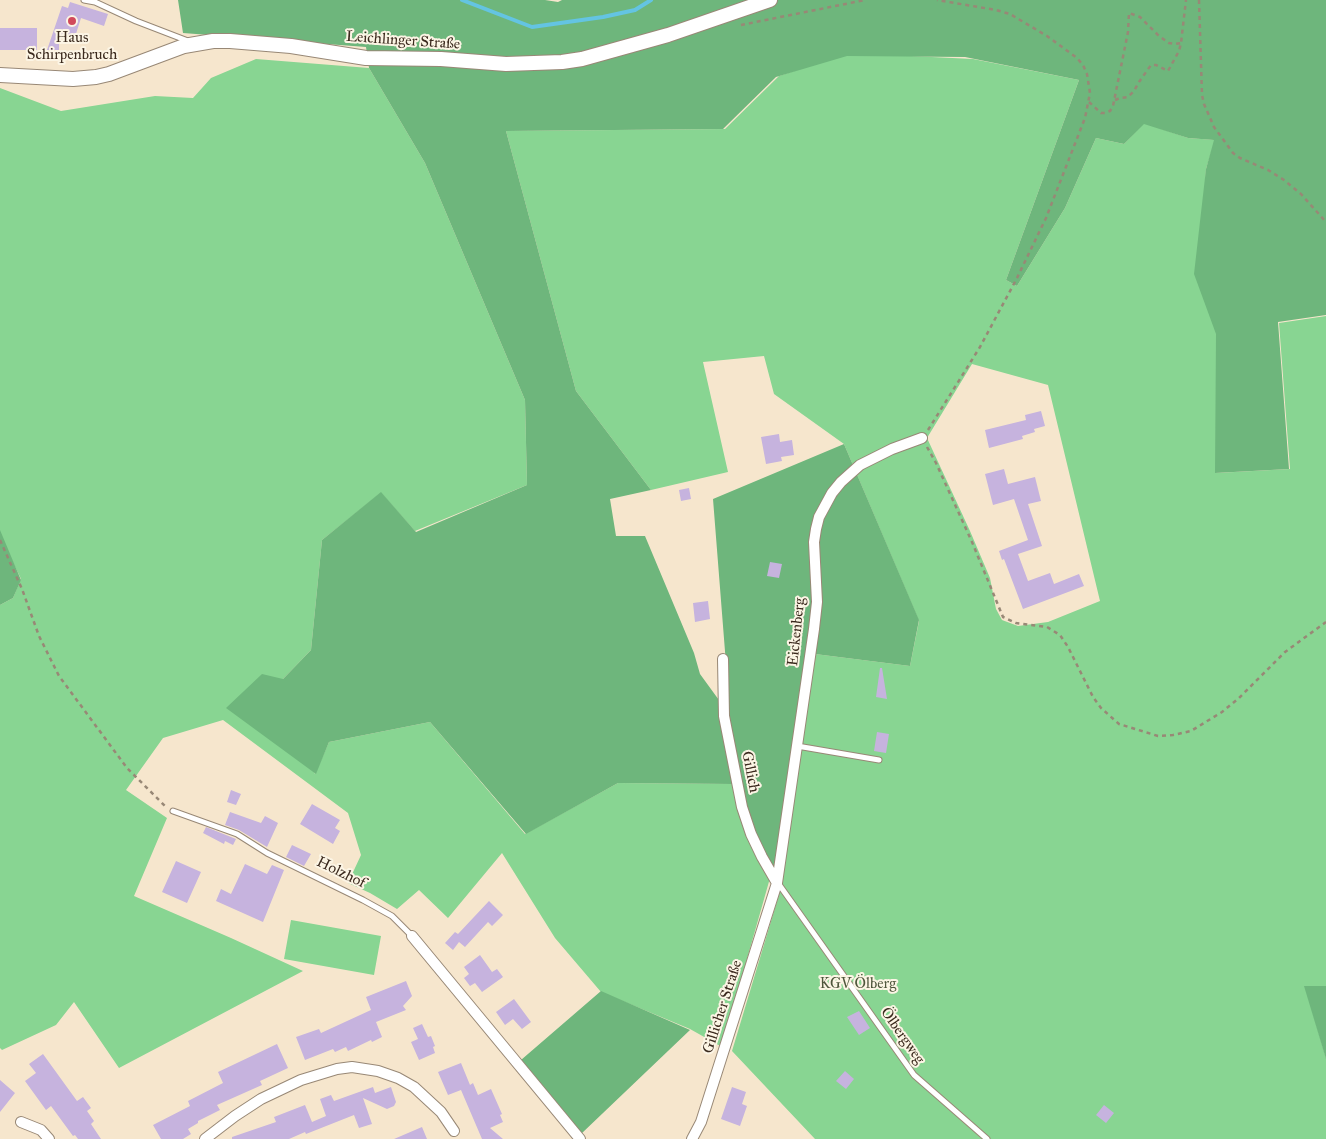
<!DOCTYPE html>
<html>
<head>
<meta charset="utf-8">
<style>
	body { margin:0 }
	canvas { display:block; background:#f6e6cd }
</style>
</head>
<body>
<canvas width="1326" height="1139"></canvas>
<script>
const context = document.querySelector('canvas').getContext('2d');
context.lineJoin = 'round';
function fill(path, color) { context.fillStyle = color; context.fill(path, 'evenodd'); }
const shape = rows => new Path2D(rows.map(r => 'M' + r).join(''));
function strokePath(path, color, width, dash) { context.strokeStyle = color; context.lineWidth = width; context.lineCap = dash ? 'butt' : 'round'; context.setLineDash(dash || []); context.stroke(path); }
function drawText(font, color, halo, rows, align = 'center') {
  context.font = font + ' "IM FELL Great Primer",serif'; context.lineWidth = 4; context.setLineDash([]); context.textBaseline = 'middle'; context.strokeStyle = halo; context.fillStyle = color; for (const [text, x, y, turn = 0] of rows) {
    context.save(); context.translate(x, y); context.rotate((+turn || 0) * Math.PI / 180); context.textAlign = isNaN(turn) ? turn : align; if (halo) context.strokeText(text, 0, 0); context.fillText(text, 0, 0); context.restore();
  }
}
fill(shape([
	[849,53,973,59,1079,80,1006,280,1017,286,1065,208,1096,138,1124,144,1144,123,1188,138,1215,140,1206,169,1205,189,1217,333,1216,473,1290,469,1279,323,1326,316,1326,986,1305,986,1326,1058,1326,1139,815,1139,732,1051,781,888,815,654,910,666,919,621,844,444,774,394,764,356,703,362,728,472,651,490,576,391,506,131,725,129,779,76],
	[972,364,1048,385,1100,601,1048,622,1018,626,1002,620,996,609,990,578,970,531,927,438],
	[256,59,369,68,425,163,525,400,527,485,415,531,381,493,322,540,311,650,283,679,315,774,329,742,430,722,525,834,618,783,732,784,770,878,722,1047,690,1029,601,992,555,938,502,853,448,918,419,890,397,909,370,893,348,883,361,855,348,813,223,720,163,738,126,790,167,818,134,896,231,938,303,971,119,1068,74,1002,56,1025,2,1050,0,1048,0,605,13,598,21,579,0,535,0,88,61,111,155,96,193,98,211,78],
	[291,920,381,936,374,975,284,959]
]), '#88d592');
fill(shape([
	[178,0,545,0,558,2,562,0,1326,0,1326,315,1278,322,1289,469,1215,473,1216,334,1194,274,1206,169,1214,140,1188,138,1144,124,1124,144,1096,138,1065,208,1017,286,1006,280,1079,80,965,57,847,56,776,77,723,129,506,131,576,391,651,490,610,499,616,536,645,536,694,653,700,674,724,707,726,664,713,499,844,444,919,620,910,666,807,653,774,868,764,853,739,810,732,784,618,783,526,834,430,722,329,742,316,774,226,708,262,674,283,679,311,650,322,540,381,492,416,532,527,485,525,400,425,163,369,68,366,47,183,33],
	[0,530,21,580,13,598,0,605],
	[1304,986,1326,986,1326,1059],
	[601,991,690,1030,581,1134,521,1060]
]), '#6eb67c');
strokePath(shape([
	[462,0,532,27,603,17,635,10,651,0]
]), '#64c4e2', 4);
fill(shape([
	[70,2,108,14,104,26,81,18,74,40,59,35,59,50,47,50,62,6,68,8],
	[0,28,37,28,37,50,0,50],
	[1041,411,1045,426,1034,429,1035,432,1022,436,1023,439,989,448,985,430,1026,420,1025,415],
	[779,434,780,442,792,440,794,455,781,457,782,461,766,464,761,437],
	[1004,469,1008,484,1035,477,1041,501,1028,504,1042,546,1018,554,1028,581,1050,573,1054,584,1079,574,1084,586,1023,609,1004,559,1002,560,999,551,1028,540,1014,499,993,505,985,474],
	[689,488,691,499,681,501,679,490],
	[770,562,782,564,779,578,767,576],
	[708,601,710,619,695,622,693,603],
	[880,668,882,668,887,699,876,697],
	[877,732,889,734,886,753,874,751],
	[231,790,241,794,236,805,227,802],
	[312,804,340,820,335,828,340,831,333,844,300,824],
	[230,812,261,823,265,816,278,823,267,847,239,830,225,825],
	[206,827,236,839,233,845,225,841,224,844,203,833],
	[292,845,311,854,304,866,286,857],
	[176,861,201,872,187,903,162,892],
	[245,864,267,874,272,865,284,870,263,922,216,901,221,889,231,894],
	[489,901,503,915,492,926,488,922,465,947,459,942,453,950,445,943,455,932,458,934],
	[480,955,492,972,497,969,503,977,482,992,475,983,470,986,464,978,469,974,464,967],
	[406,981,412,996,403,1006,406,1010,376,1022,382,1037,372,1042,371,1040,348,1051,346,1047,335,1052,333,1049,305,1060,296,1037,319,1029,321,1033,371,1010,366,997],
	[514,999,531,1022,522,1029,513,1019,505,1025,496,1012],
	[859,1011,870,1028,859,1035,847,1017],
	[422,1024,428,1037,431,1036,435,1046,433,1047,435,1053,419,1060,411,1042,418,1039,413,1028],
	[277,1044,288,1068,260,1081,262,1085,217,1105,220,1110,198,1121,198,1123,188,1129,191,1134,183,1139,161,1139,153,1125,190,1106,188,1101,223,1083,218,1072],
	[43,1054,77,1101,83,1097,91,1108,87,1111,94,1121,91,1124,101,1139,78,1139,75,1135,73,1136,51,1106,46,1110,25,1081,36,1073,29,1064],
	[461,1063,470,1085,473,1083,478,1095,491,1089,502,1114,500,1115,503,1122,490,1128,503,1139,482,1139,461,1090,448,1095,438,1072],
	[845,1071,854,1079,846,1089,836,1081],
	[0,1080,15,1093,0,1112],
	[373,1087,375,1093,391,1087,396,1102,394,1106,387,1109,363,1098,372,1124,359,1128,354,1115,306,1134,305,1132,289,1139,232,1139,232,1137,276,1122,274,1117,305,1105,312,1122,326,1116,320,1099,331,1095,334,1101],
	[732,1087,746,1092,742,1104,747,1106,740,1126,721,1119],
	[1104,1105,1114,1113,1106,1123,1096,1115],
	[422,1127,427,1139,394,1139]
]), '#c6b3de');
const lane = shape([
	[84,0,95,2,136,21,188,41],
	[797,746,879,760],
	[173,811,237,834,267,853,363,900,392,916,412,936],
	[778,883,914,1075,987,1139]
]);
const street = shape([
	[723,659,724,716,742,807,751,834,762,857,777,883],
	[412,936,580,1139],
	[21,1122,41,1130,49,1139],
	[205,1139,235,1116,261,1099,301,1080,337,1069,352,1067,378,1071,398,1078,414,1087,441,1112,454,1131],
	[692,1139,701,1122,777,883,814,629,817,602,814,542,816,529,819,517,832,493,841,482,860,465,892,449,922,438]
]);
const secondary = shape([
	[0,75,73,79,96,77,109,74,184,46,213,41,230,41,291,46,366,58,441,59,506,64,562,62,582,59,668,35,770,0]
]);
strokePath(lane, '#988876', 7);
strokePath(street, '#988876', 12);
strokePath(secondary, '#988876', 16);
strokePath(shape([
	[1199,0,1202,95,1204,104,1214,127,1233,153,1240,158,1268,170,1284,180,1301,194,1326,222],
	[741,25,865,0],
	[1115,100,1120,98,1128,97,1134,91,1139,82,1151,65,1156,65,1168,71,1179,51,1181,43,1186,0],
	[1089,102,1101,113,1105,113,1110,111,1113,106,1128,32,1129,13,1140,17,1159,36,1169,43,1175,44,1181,43],
	[928,430,980,347,1017,278,1046,218,1085,118,1090,93,1087,74,1083,65,1077,58,1047,36,1010,14,996,10,937,0],
	[927,447,936,463,972,542,1003,617,1016,623,1047,627,1060,635,1068,647,1093,697,1101,708,1119,724,1158,736,1173,735,1191,731,1222,712,1239,698,1285,652,1326,622],
	[0,540,22,589,39,636,59,676,127,768,166,807]
]), '#988876', 2.5, [4, 4]);
strokePath(lane, '#fff', 5);
strokePath(street, '#fff', 10);
strokePath(secondary, '#fff', 14);
for (const [x, y, r, color] of [
	[72,21,5,"#d1495b"]
]) { const dot = new Path2D(); dot.arc(x, y, r, 0, 2 * Math.PI); context.fillStyle = color; context.fill(dot); strokePath(dot, '#fcf5e5', 2); }
drawText('15px', '#3b2a1e', '#fcf5e5', [
	["Haus",72,38],
	["Schirpenbruch",72,55]
]);
drawText('15px', '#3b2a1e', '#fcf5e5', [
	["Leichlinger Straße",403,41,4],
	["Eickenberg",797,632,-84],
	["Gillich",750,772,79],
	["Holzhof",341,873,26],
	["Gillicher Straße",723,1007,-72],
	["Ölbergweg",902,1036,55]
]);
drawText('15px', '#4e553b', '#fcf5e5', [
	["KGV Ölberg",858,984]
]);
</script>
</body>
</html>
